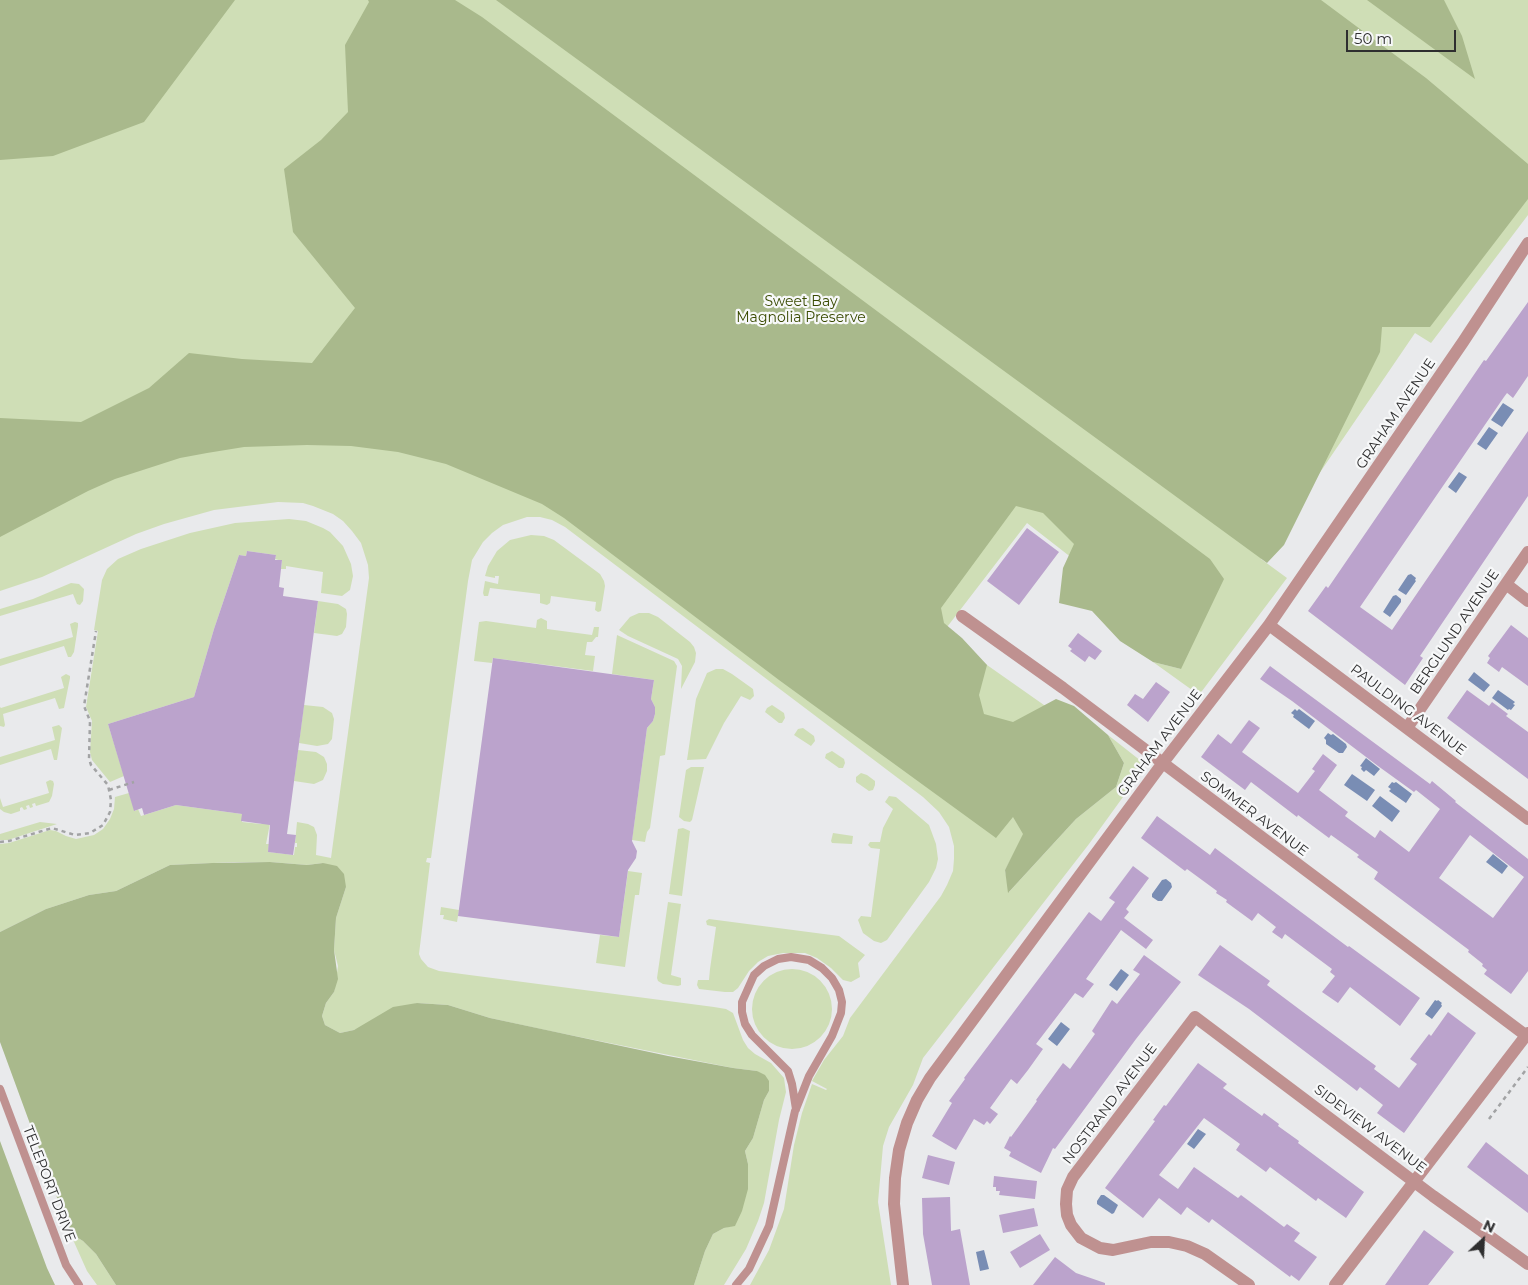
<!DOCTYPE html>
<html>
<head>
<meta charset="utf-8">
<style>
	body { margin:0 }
	#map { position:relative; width:1528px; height:1285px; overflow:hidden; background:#e9eaec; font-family:Montserrat,sans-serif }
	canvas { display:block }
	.north { position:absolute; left:1458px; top:1215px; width:50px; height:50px; -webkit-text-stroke:4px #f7f8f9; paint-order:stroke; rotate:25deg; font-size:14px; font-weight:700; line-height:20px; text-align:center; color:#2e2e2f }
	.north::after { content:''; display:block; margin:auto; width:18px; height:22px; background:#2e2e2f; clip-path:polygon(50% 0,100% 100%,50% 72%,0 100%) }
	.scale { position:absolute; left:1346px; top:30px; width:110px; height:22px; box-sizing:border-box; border:2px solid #2e2e2f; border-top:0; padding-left:6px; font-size:15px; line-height:18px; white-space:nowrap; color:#2e2e2f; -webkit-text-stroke:4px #f7f8f9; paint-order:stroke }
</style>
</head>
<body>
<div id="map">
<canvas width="1528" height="1285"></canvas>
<div class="north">N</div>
<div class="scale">50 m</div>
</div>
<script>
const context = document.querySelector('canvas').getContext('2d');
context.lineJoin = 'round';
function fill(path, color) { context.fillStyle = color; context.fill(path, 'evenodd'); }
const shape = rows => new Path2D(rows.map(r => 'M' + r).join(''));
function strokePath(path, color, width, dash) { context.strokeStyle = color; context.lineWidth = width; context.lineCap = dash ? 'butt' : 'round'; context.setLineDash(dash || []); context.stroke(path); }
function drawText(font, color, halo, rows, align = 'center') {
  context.font = font + ' Montserrat,sans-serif'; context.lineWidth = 4.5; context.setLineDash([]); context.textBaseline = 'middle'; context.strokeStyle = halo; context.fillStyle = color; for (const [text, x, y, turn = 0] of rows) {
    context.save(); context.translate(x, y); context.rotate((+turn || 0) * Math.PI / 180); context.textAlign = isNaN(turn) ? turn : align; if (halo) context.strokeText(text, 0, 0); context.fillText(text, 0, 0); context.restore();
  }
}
fill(shape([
	[0,0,1528,0,1528,215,1431,343,1415,333,1261,559,1287,578,1199,695,1153,662,1181,669,1140,611,1027,523,944,631,987,665,1081,731,1005,870,1009,892,1076,819,1116,787,1124,763,1108,735,1141,761,1144,768,1089,844,923,1058,913,1085,889,1127,883,1146,878,1202,891,1285,750,1285,769,1250,784,1209,794,1145,802,1113,812,1084,826,1090,827,1089,812,1081,824,1060,843,1036,850,1018,856,1010,941,896,947,885,953,871,954,859,954,846,949,827,939,812,923,797,565,527,552,520,540,517,527,517,503,525,492,533,483,542,472,560,468,581,431,858,427,858,426,862,430,863,419,954,421,959,428,967,439,971,714,1007,726,1009,733,1013,743,1040,748,1048,755,1054,771,1063,784,1078,786,1092,779,1120,764,1203,758,1221,746,1249,724,1285,694,1285,705,1251,713,1234,724,1228,735,1225,748,1164,745,1151,753,1138,764,1100,769,1091,757,1071,733,1068,550,1031,490,1018,448,1005,417,1003,354,1030,340,1033,325,1025,322,1016,326,1003,334,992,338,966,334,950,336,918,346,887,323,863,307,865,270,862,235,862,170,865,116,891,89,895,46,909,0,932,0,844,9,843,50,830,56,831,66,836,76,839,94,835,103,829,110,819,114,809,115,797,129,793,135,811,138,809,141,816,176,805,242,814,242,822,261,824,271,818,266,844,269,844,268,852,294,855,295,847,297,847,297,843,295,843,297,822,308,824,314,827,317,835,316,855,331,858,369,578,368,565,361,543,352,531,343,521,333,514,313,506,303,503,278,502,214,510,164,524,136,534,42,577,0,591],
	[289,519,306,521,323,528,330,532,343,546,351,564,353,576,350,590,342,596,321,593,323,572,286,566,286,569,281,569,282,561,275,559,276,555,247,551,246,556,239,555,214,629,194,697,108,724,124,776,110,782,92,760,90,752,92,721,86,707,98,631,94,630,102,580,107,569,118,559,141,549,190,533,235,523],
	[531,535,544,536,554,540,600,574,604,581,605,586,601,611,598,612,595,610,596,602,551,596,550,603,547,605,540,603,540,594,490,588,488,596,484,596,483,593,485,581,498,584,499,576,495,576,495,578,485,576,488,566,497,551,510,540],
	[71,583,79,584,84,589,83,601,80,605,77,604,73,594,0,616,0,609,33,599],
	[318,601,338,604,346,609,347,614,346,627,342,634,337,636,314,633],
	[639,613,649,613,658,617,690,642,694,647,696,653,695,662,681,689,682,666,678,659,628,636,619,630,630,617],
	[541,618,547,621,547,629,592,635,594,627,599,627,598,637,596,637,592,642,587,642,585,655,595,656,593,671,493,658,492,663,474,661,479,622,486,621,536,628,537,620],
	[75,622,78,623,78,626,74,652,71,657,68,657,64,646,0,666,0,659,73,637,70,624],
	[617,635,674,661,677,666,665,755,660,756,650,828,647,832,645,842,632,840,647,728,653,721,655,714,655,707,651,699,654,680,612,674],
	[716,669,723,669,732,674,753,689,754,696,750,700,741,696,724,723,706,759,687,760,696,699,707,673],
	[66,674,70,676,70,678,64,708,59,709,55,698,3,714,5,725,4,727,0,726,0,707,1,708,64,688,61,677],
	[304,705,323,707,332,713,334,719,332,739,328,744,317,746,299,743],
	[772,705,784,713,785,718,782,723,779,723,765,712,767,708],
	[59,725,62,728,57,760,54,760,51,749,0,765,0,757,55,740,52,727],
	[803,728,814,736,815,741,811,746,794,735,798,729],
	[298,750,316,752,324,757,327,764,327,771,323,780,314,784,294,781],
	[832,751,844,759,845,763,843,768,839,768,825,758,826,754],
	[691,767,704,767,692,820,690,822,684,821,679,817,686,770],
	[861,773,867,775,875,781,875,785,873,790,869,791,856,782,856,777],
	[50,780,53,781,54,784,52,796,49,802,36,806,35,803,32,804,33,807,30,808,29,805,26,806,27,809,24,810,22,807,20,808,20,811,11,814,4,812,0,809,0,798,3,807,49,793,46,782],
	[889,796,896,797,929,825,936,844,938,859,936,868,929,882,887,940,881,943,874,941,863,933,858,920,861,916,871,917,880,849,871,848,868,845,870,842,880,842,883,828,893,809,885,802],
	[40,822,57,824,8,840,0,840,0,834],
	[683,828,690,831,682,896,669,894,678,829],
	[833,833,853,836,852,844,832,843,831,841],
	[628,871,642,873,639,895,635,895,625,967,596,963,600,935,619,937],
	[668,902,681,904,671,975,681,978,681,985,678,986,663,984,658,981,657,978],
	[441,907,459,910,457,922,443,919,444,915,440,915],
	[709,919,839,936,865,955,858,963,860,977,851,982,843,980,831,968,817,958,805,953,783,953,768,956,758,962,749,971,738,988,733,992,725,992,699,989,697,985,698,980,709,980,710,969,716,927,707,925,706,921],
	'752 1009a40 40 0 1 1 80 0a40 40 0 1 1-80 0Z',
	[70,1233,83,1241,96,1254,116,1285,97,1285,87,1271]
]), '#cfdeb6');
fill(shape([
	[0,0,235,0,144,122,53,156,0,160],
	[368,0,455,0,482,17,1210,559,1224,579,1181,669,1153,662,1120,641,1092,611,1059,603,1063,568,1074,544,1043,513,1016,506,941,608,944,623,962,638,987,665,979,695,984,714,1013,722,1056,699,1074,706,1108,735,1124,763,1116,787,1076,819,1008,893,1005,870,1023,834,1013,817,996,838,779,680,564,518,542,504,446,464,398,452,351,446,307,445,244,447,207,453,180,458,115,479,88,491,0,537,0,418,81,422,149,388,189,353,242,359,312,363,355,308,293,232,284,169,321,140,348,112,345,45,369,2],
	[496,0,1321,0,1426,78,1528,164,1528,199,1430,327,1382,327,1380,352,1284,545,1267,563],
	[1367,0,1444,0,1462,36,1475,79],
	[270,862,307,865,323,863,337,866,344,874,346,887,336,918,334,950,338,979,334,992,326,1003,322,1016,325,1025,340,1033,354,1030,393,1007,417,1003,448,1005,490,1018,668,1056,733,1068,757,1071,765,1075,769,1081,769,1091,764,1100,753,1138,745,1151,748,1164,748,1189,742,1211,735,1226,724,1228,713,1234,705,1251,694,1285,116,1285,96,1254,83,1241,70,1233,0,1042,0,932,46,909,89,895,116,891,170,865,212,863],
	[0,1141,47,1268,55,1285,0,1285]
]), '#a9b98c');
fill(shape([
	[1503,403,1514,410,1502,427,1491,420],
	[1489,427,1498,433,1486,450,1477,444],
	[1459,472,1467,477,1456,493,1448,487],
	[1411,574,1416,578,1415,580,1416,581,1406,595,1398,590,1408,575],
	[1396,595,1401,599,1401,602,1390,617,1383,612,1393,596],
	[1474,672,1490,685,1484,692,1468,680],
	[1498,690,1515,702,1513,704,1515,705,1511,710,1509,709,1508,710,1492,698],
	[1295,709,1297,711,1299,709,1315,721,1309,729,1293,717,1294,715,1291,713],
	[1328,733,1331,735,1333,734,1346,744,1347,747,1343,753,1339,753,1326,744,1326,740,1324,738],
	[1366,758,1380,769,1374,776,1366,770,1364,772,1361,769,1362,767,1360,766],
	[1352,774,1375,790,1367,801,1344,785],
	[1392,782,1394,783,1396,782,1412,794,1406,803,1389,791,1391,789,1388,787],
	[1380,796,1400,811,1392,822,1372,806],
	[1493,854,1508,866,1502,874,1486,862],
	[1166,879,1171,883,1172,887,1162,901,1158,901,1152,897,1152,894,1162,880],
	[1121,969,1129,975,1117,991,1109,985],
	[1435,1000,1437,1001,1438,1000,1442,1003,1441,1004,1442,1006,1432,1019,1425,1014],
	[1061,1022,1070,1029,1057,1046,1048,1039],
	[1198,1129,1206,1134,1194,1149,1187,1144],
	[1101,1195,1104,1195,1118,1205,1114,1213,1112,1214,1097,1204,1097,1201],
	[984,1250,989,1269,980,1271,976,1252]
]), '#798db4');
fill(shape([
	[1528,302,1528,376,1513,398,1507,393,1504,397,1360,607,1392,630,1528,431,1528,496,1420,656,1423,658,1405,685,1308,611,1326,586,1328,588,1484,360,1486,361],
	[1027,528,1059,552,1019,605,987,581],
	[247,551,276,555,275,560,282,560,279,587,284,588,283,596,318,601,287,834,296,835,293,855,268,852,270,825,241,821,242,814,176,805,144,815,142,808,134,811,108,724,194,697,214,629,239,555,246,556],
	[1511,625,1528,638,1528,686,1502,667,1499,672,1487,663,1490,658,1488,656],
	[1078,633,1102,651,1095,660,1089,656,1085,662,1070,651,1072,649,1068,646],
	[493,658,654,680,651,699,655,707,655,714,653,721,647,728,632,841,637,851,636,858,628,870,619,937,458,916],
	[1270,666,1430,784,1432,781,1456,801,1455,802,1528,859,1528,971,1511,994,1484,974,1487,970,1482,966,1483,964,1468,952,1469,950,1374,879,1378,872,1357,857,1359,855,1331,835,1329,838,1298,815,1297,817,1251,782,1245,790,1201,757,1218,734,1231,744,1249,720,1260,728,1242,752,1298,793,1315,771,1312,769,1323,754,1337,765,1319,790,1348,812,1345,816,1375,838,1380,830,1409,852,1440,809,1416,790,1414,792,1378,766,1292,701,1260,679],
	[1470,835,1524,877,1493,918,1439,878],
	[1156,682,1170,692,1148,722,1127,705,1135,694,1143,699],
	[1467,690,1489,706,1492,702,1508,714,1506,716,1528,732,1528,779,1447,718],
	[1157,816,1210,855,1215,848,1348,947,1349,946,1420,998,1400,1026,1350,987,1338,1003,1322,992,1335,976,1330,972,1332,969,1285,934,1282,939,1272,932,1276,927,1258,913,1252,921,1226,902,1227,900,1216,893,1217,891,1187,869,1185,871,1141,838],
	[1133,866,1149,878,1126,909,1129,912,1124,918,1153,940,1146,949,1121,930,1086,979,1094,984,1083,998,1075,993,1036,1044,1043,1049,1028,1070,1017,1084,1011,1079,990,1108,998,1114,990,1124,987,1121,984,1125,974,1119,956,1150,932,1136,952,1103,949,1101,965,1079,964,1078,1089,912,1101,921,1115,902,1109,898],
	[1220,945,1270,981,1267,985,1303,1012,1376,1066,1374,1069,1399,1088,1417,1064,1410,1059,1429,1034,1431,1036,1448,1012,1476,1033,1404,1133,1377,1113,1383,1105,1360,1087,1357,1091,1249,1009,1198,975],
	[1144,955,1181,982,1136,1039,1055,1149,1053,1148,1041,1173,1009,1156,1011,1152,1004,1148,1010,1136,1011,1137,1037,1101,1036,1100,1063,1063,1070,1069,1095,1034,1092,1031,1112,1000,1117,1004,1140,974,1133,970],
	[1198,1063,1227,1084,1223,1088,1262,1116,1264,1113,1279,1124,1278,1126,1299,1141,1298,1143,1364,1192,1346,1218,1318,1198,1316,1201,1270,1167,1266,1172,1236,1150,1240,1144,1204,1118,1159,1175,1178,1189,1194,1167,1238,1198,1241,1195,1284,1227,1287,1224,1300,1233,1294,1241,1317,1257,1299,1281,1291,1275,1290,1277,1212,1219,1209,1223,1187,1207,1181,1215,1159,1198,1143,1218,1105,1188,1155,1121,1153,1120,1164,1105,1166,1106],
	[1486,1142,1528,1175,1528,1213,1467,1167],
	[928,1155,955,1162,949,1185,922,1178],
	[994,1176,1037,1181,1035,1199,999,1195,1000,1191,996,1191,996,1187,993,1187],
	[950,1197,951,1231,960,1229,970,1285,932,1285,923,1234,922,1198],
	[1034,1208,1038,1226,1003,1233,999,1215],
	[1424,1230,1454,1252,1428,1285,1385,1285],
	[1040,1234,1050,1250,1020,1268,1010,1252],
	[1055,1257,1076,1273,1105,1283,1105,1285,1033,1285]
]), '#bba3cc');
strokePath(shape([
	[109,790,134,782],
	[0,842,9,841,52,828,75,835,90,833,103,825,110,812,111,800,108,785,91,765,89,759,90,721,84,706,96,631],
	[1489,1119,1528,1067]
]), '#a2a3a4', 2.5, [4, 4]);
strokePath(shape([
	[0,1089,66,1265,79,1285],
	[736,1285,749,1269,769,1226,795,1111,796,1109,809,1076,832,1036,841,1013,842,1002,839,990,832,978,822,968,809,960,791,957,778,959,764,966,754,975,742,1002,742,1012,745,1024,752,1035,788,1071,792,1084,796,1109]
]), '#bf9190', 8);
strokePath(shape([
	[1506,584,1528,601],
	[962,616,1063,688,1528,1037],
	[1269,625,1528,819],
	[1407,728,1528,552],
	[903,1285,894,1204,895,1178,899,1150,907,1123,917,1100,930,1078,1162,764,1269,625,1463,342,1528,243],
	[1249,1285,1205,1254,1187,1246,1169,1242,1151,1242,1113,1250,1100,1248,1081,1238,1071,1225,1067,1215,1066,1204,1067,1190,1073,1177,1195,1017,1433,1196,1528,1264],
	[1335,1285,1528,1033]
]), '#bf9190', 12);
drawText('14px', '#394a01', '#f7f8f9', [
	["Sweet Bay",801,302],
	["Magnolia Preserve",801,318]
]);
drawText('14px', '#2e2e2f', '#f7f8f9', [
	["GRAHAM AVENUE",1396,414,-56],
	["BERGLUND AVENUE",1455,632,-56],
	["PAULDING AVENUE",1408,710,37],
	["GRAHAM AVENUE",1160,743,-53],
	["SOMMER AVENUE",1254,814,37],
	["NOSTRAND AVENUE",1110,1104,-53],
	["SIDEVIEW AVENUE",1370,1129,37],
	["TELEPORT DRIVE",49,1184,69]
]);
</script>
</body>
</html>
